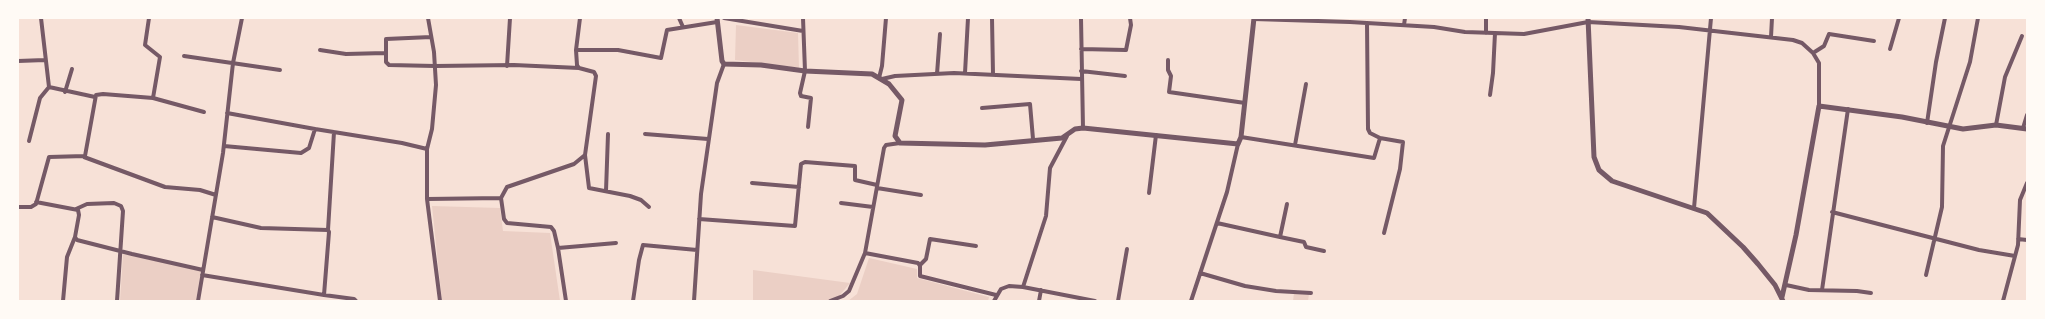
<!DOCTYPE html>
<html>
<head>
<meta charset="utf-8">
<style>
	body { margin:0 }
	#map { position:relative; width:2045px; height:319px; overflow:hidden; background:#f7e1d7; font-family:"Archivo Narrow",sans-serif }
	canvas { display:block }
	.frame { position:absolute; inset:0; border:19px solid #fffaf5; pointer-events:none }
</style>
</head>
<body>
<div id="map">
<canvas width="2045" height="319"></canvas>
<div class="frame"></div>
</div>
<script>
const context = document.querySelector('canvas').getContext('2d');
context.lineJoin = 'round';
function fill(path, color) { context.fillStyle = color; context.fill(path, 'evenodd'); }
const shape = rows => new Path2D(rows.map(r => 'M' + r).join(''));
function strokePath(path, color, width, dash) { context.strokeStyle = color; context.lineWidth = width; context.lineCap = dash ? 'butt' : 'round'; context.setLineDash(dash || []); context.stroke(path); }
fill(shape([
	[736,25,798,33,799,68,735,60],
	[432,206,500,208,503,231,550,233,560,301,442,301],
	[123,254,201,270,196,301,120,301],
	[869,258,917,269,917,278,989,297,988,301,848,301,857,294],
	[753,270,850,283,835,301,753,301],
	[1294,293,1309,294,1308,301,1293,301]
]), '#ebcfc5');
strokePath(shape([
	[41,18,49,87,95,97],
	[149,18,145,45,160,57,153,98],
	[679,18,683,27],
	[724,18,803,31],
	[803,18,805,71,800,93,801,96,811,98,808,127],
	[992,18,993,74],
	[1081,18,1083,128],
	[1254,19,1350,22,1434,27,1465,32,1524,34,1588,22,1679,27,1793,40,1802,43,1813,53,1819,63,1819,106],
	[1367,23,1368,129,1370,133,1380,138],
	[1404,25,1405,18],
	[1486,33,1486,18],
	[431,37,386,39,386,62,389,65,435,66,514,65,579,68],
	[1771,37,1772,18],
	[1081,49,1126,50,1131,25,1130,18],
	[1890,49,1899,18],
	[320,50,346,54,385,53],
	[576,50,618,50,661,58,667,30,717,22],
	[1813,53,1824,46,1829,34,1874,41],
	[184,56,280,70],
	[1168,60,1168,70,1171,76,1169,92,1245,103],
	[18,61,45,60],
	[507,66,510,18],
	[1081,71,1125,76],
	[965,73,968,18],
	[937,74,940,34],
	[879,78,882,66,886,18],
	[882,79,895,76,954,73,1081,79],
	[65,92,72,69],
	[1490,95,1493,73,1495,33],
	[982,108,1030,104,1033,139],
	[227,113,315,129,402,143,427,149,427,199,440,301],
	[1927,123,1936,62,1945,18],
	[1996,125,2005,77,2022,36],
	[2023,128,2027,115],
	[645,134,708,139],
	[1241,137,1374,158,1380,138,1403,142,1400,169,1384,233],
	[29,141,40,98,49,87],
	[1295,145,1306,84],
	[224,146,301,153,309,148,315,129],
	[427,149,432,129,436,85,434,52,428,18],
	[585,155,589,188,630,196,641,200,649,207],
	[84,157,165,187,200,190,216,195],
	[752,183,799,187],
	[877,188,921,195],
	[606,191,608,134],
	[1149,193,1156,135],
	[501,198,507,187,574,164,585,155,596,76,594,72,579,68,577,65,576,50,580,18],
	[427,199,501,198,504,219,507,223,551,227,554,231,558,248,566,301],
	[36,202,78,210,79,215,75,237,77,240,132,254,203,270],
	[841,203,873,207],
	[18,207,31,207,36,204,49,157,85,156,96,95,103,94,153,98,204,112],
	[1694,208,1711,18],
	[76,209,87,204,114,203,121,206,123,211,117,301],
	[1832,212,1979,250,2015,256],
	[212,217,261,228,328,230,329,232,324,295,354,299,356,301],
	[699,219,795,226,801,164,805,162,855,166,855,180,877,185],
	[1217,223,1280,237,1287,204],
	[328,230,334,132],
	[1280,237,1304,242,1306,247,1324,251],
	[2018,239,2027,240],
	[558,248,616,243],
	[865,253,918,263,920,266,920,276,996,295],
	[920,265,926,259,930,239,976,246],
	[1200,273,1245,286,1276,291,1311,293],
	[202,275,324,295],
	[1926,275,1942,207,1943,146,1970,62,1978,18],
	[1786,285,1809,290,1857,291,1871,293],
	[1023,287,1046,216,1050,168,1067,136],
	[1822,290,1848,109],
	[63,301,67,257,75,237],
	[198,301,223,153,233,63,242,18],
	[633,301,639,260,643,245,697,250],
	[694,301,701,194,717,83,724,64],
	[830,301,843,296,849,291,865,253,884,148,886,145,900,143],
	[994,301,1001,289,1009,286,1023,287,1095,301],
	[1039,301,1041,290],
	[1118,301,1127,249],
	[1191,301,1227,192,1238,144],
	[2003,301,2018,245,2020,200,2027,183]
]), '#755966', 4);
strokePath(shape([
	[717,18,722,61,724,64,761,65,805,71,872,74,889,84,902,100,895,136,900,143,985,145,1062,138,1075,129,1083,128,1238,144,1241,137,1254,18],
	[1588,18,1594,157,1599,170,1612,181,1707,213,1743,247,1758,264,1775,285,1783,301],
	[1782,297,1796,235,1819,106,1902,117,1963,129,1996,125,2027,129]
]), '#755966', 5);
</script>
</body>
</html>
